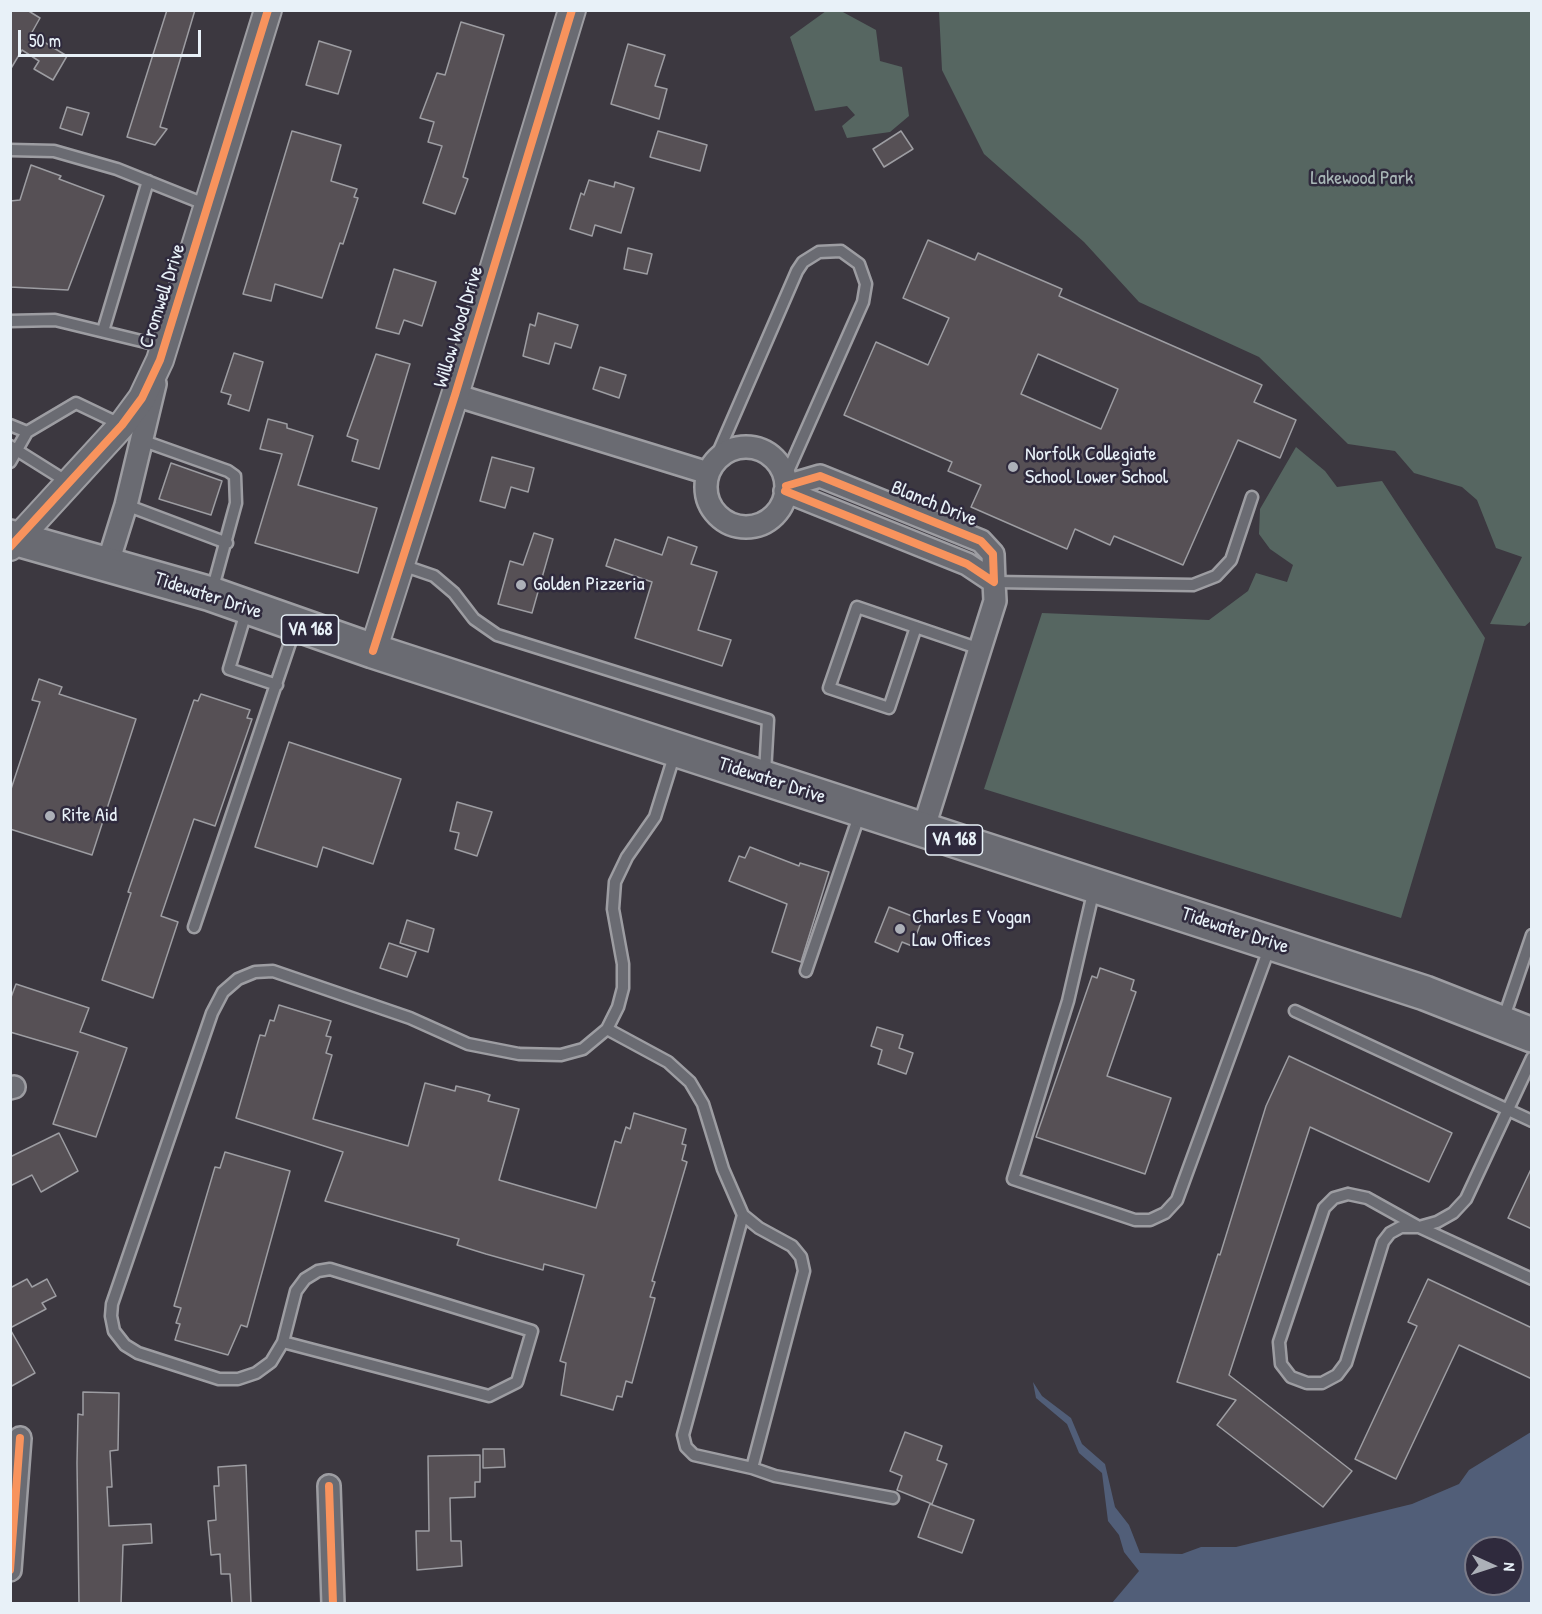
<!DOCTYPE html>
<style>
body{margin:0}
#map{position:relative;width:1542px;height:1614px;overflow:hidden;background:#3c3840;font-family:"Patrick Hand",sans-serif}
canvas{display:block}
.frame{position:absolute;inset:0;border:12px solid #e8f1f8;pointer-events:none}
.north{position:absolute;left:1464px;top:1536px;width:60px;height:60px;box-sizing:border-box;background:#2f2a3d;border:2px solid #797a88;border-radius:50%;rotate:93deg;font-size:16px;font-weight:700;line-height:24px;text-align:center;color:#e8f1f8}
.north::after{content:'';display:block;margin:auto;width:21px;height:27px;background:#acb0b8;clip-path:polygon(50% 0,100% 100%,50% 72%,0 100%)}
.scale{position:absolute;left:18px;top:30px;width:183px;height:27px;box-sizing:border-box;border:3px solid #e8f1f8;border-top:0;padding-left:8px;font-size:18px;line-height:21px;white-space:nowrap;color:#e8f1f8;-webkit-text-stroke:4px #2f2a3d;paint-order:stroke}
</style>
<div id="map">
<canvas width="1542" height="1614"></canvas>
<div class="frame"></div>
<div class="north">N</div>
<div class="scale">50 m</div>
</div>
<script>
const ctx = document.querySelector('canvas').getContext('2d');
ctx.lineJoin = 'round';
function fillPath(path, color) {
  ctx.fillStyle = color;
  ctx.fill(path, 'evenodd');
}
function shape(rows) {
  const path = new Path2D();
  for (const r of rows) {
    if (r.length === 3) {
      path.moveTo(r[0] + r[2], r[1]);
      path.arc(r[0], r[1], r[2], 0, 2 * Math.PI);
      continue;
    }
    path.moveTo(r[0], r[1]);
    for (let i = 2; i < r.length; i += 2) path.lineTo(r[i], r[i + 1]);
  }
  return path;
}
function strokePath(path, color, width, dash) {
  ctx.strokeStyle = color;
  ctx.lineWidth = width;
  ctx.lineCap = dash ? 'butt' : 'round';
  ctx.setLineDash(dash || []);
  ctx.stroke(path);
}
function label(font, color, halo, rows, align = 'center') {
  ctx.font = font + ' "Patrick Hand",sans-serif';
  ctx.lineWidth = 5;
  ctx.setLineDash([]);
  ctx.textBaseline = 'middle';
  ctx.strokeStyle = halo;
  ctx.fillStyle = color;
  for (const [text, x, y, turn = 0] of rows) {
    ctx.save();
    ctx.translate(x, y);
    ctx.rotate((+turn || 0) * Math.PI / 180);
    ctx.textAlign = isNaN(turn) ? turn : align;
    if (halo) ctx.strokeText(text, 0, 0);
    ctx.fillText(text, 0, 0);
    ctx.restore();
  }
}
fillPath(shape([
 [826,11,841,11,876,30,880,61,902,67,909,116,890,132,847,138,842,126,855,115,847,106,815,111,790,37],
 [939,11,1531,11,1531,621,1525,626,1490,624,1522,557,1496,548,1477,500,1462,487,1414,473,1395,451,1348,444,1259,357,1139,302,1084,242,984,154,942,70],
 [1296,447,1325,471,1337,487,1382,481,1485,638,1401,918,984,789,1042,613,1209,620,1248,591,1256,573,1287,582,1293,565,1270,549,1259,534,1260,509]
]), '#566661');
fillPath(shape([
 [1033,1382,1042,1396,1071,1418,1082,1444,1105,1464,1115,1507,1129,1525,1140,1553,1182,1554,1201,1547,1236,1547,1412,1504,1459,1484,1469,1470,1531,1432,1531,1603,1112,1603,1139,1571,1124,1552,1119,1535,1108,1521,1102,1473,1079,1453,1067,1424,1036,1398],
 [1476,1548,1512,1548,1512,1584,1476,1584]
]), '#515e78');
const building = shape([
 [10,10,27,10,40,18,31,34,67,56,53,80,34,69,39,61,22,50,10,70,10,10],
 [167,10,195,10,160,127,167,129,155,145,127,137,167,10],
 [461,22,504,35,463,177,468,179,455,214,423,203,442,146,428,142,434,122,420,118,437,73,445,75,461,22],
 [319,41,351,51,338,94,306,85,319,41],
 [628,44,665,55,655,86,667,89,659,119,611,104,628,44],
 [67,107,89,113,82,135,60,128,67,107],
 [292,131,341,145,331,181,357,189,354,197,358,198,343,244,340,243,322,298,275,284,271,301,243,294,292,131],
 [658,131,707,145,700,171,650,157,658,131],
 [901,131,913,149,884,167,873,149,901,131],
 [31,165,61,176,59,179,104,196,68,290,10,287,10,201,20,200,31,165],
 [589,180,614,187,615,182,634,188,621,233,595,225,592,236,570,229,581,193,584,195,589,180],
 [928,240,975,260,978,253,1062,289,1059,296,1262,385,1254,402,1296,420,1280,458,1238,440,1183,565,1114,536,1110,545,1075,529,1067,549,971,507,981,485,948,471,952,462,844,415,876,342,928,365,949,318,903,298,928,240],
 [1038,354,1118,389,1101,429,1021,394,1038,354],
 [628,248,652,254,647,274,624,269,628,248],
 [394,269,436,282,422,326,404,320,399,334,376,328,394,269],
 [538,313,578,325,571,348,555,343,549,364,523,356,530,324,535,326,538,313],
 [234,353,263,362,249,411,228,404,231,395,221,392,234,353],
 [376,354,410,364,379,469,352,461,358,440,347,436,376,354],
 [600,367,626,375,619,398,593,389,600,367],
 [268,419,287,424,287,428,313,436,298,485,377,508,358,573,255,543,282,454,260,449,268,419],
 [492,457,534,468,528,492,511,487,505,508,480,501,492,457],
 [171,463,222,481,211,515,159,499,171,463],
 [534,533,553,539,532,613,498,604,510,561,523,565,534,533],
 [668,537,697,547,691,564,717,572,698,630,731,640,722,666,635,638,652,582,606,566,615,539,662,555,668,537],
 [39,679,62,687,59,694,136,719,92,855,10,829,10,792,40,702,32,700,39,679],
 [201,694,250,710,247,718,252,719,215,826,194,819,161,916,178,922,153,998,102,980,131,893,128,892,194,700,198,701,201,694],
 [289,742,401,779,373,864,323,847,317,867,255,847,289,742],
 [457,802,492,812,477,856,455,849,459,833,450,831,457,802],
 [750,847,799,866,800,863,829,872,801,962,772,952,787,904,729,881,739,856,745,858,750,847],
 [889,907,922,920,912,946,902,942,898,952,875,942,889,907],
 [407,920,434,929,428,952,400,943,407,920],
 [389,943,416,952,407,977,380,968,389,943],
 [1100,968,1134,980,1131,990,1136,992,1107,1076,1171,1098,1145,1174,1036,1137,1092,976,1097,978,1100,968],
 [16,984,89,1008,80,1032,127,1048,96,1137,53,1124,78,1052,10,1032,10,1000,16,984],
 [279,1005,331,1021,326,1036,331,1037,326,1053,332,1055,313,1119,408,1146,425,1083,455,1091,456,1086,481,1092,490,1095,488,1101,519,1109,499,1180,596,1208,615,1141,621,1143,626,1127,630,1129,634,1113,686,1129,682,1144,686,1145,682,1160,687,1162,652,1281,655,1282,650,1297,655,1298,632,1383,626,1381,622,1397,617,1396,613,1410,561,1395,566,1363,560,1361,584,1275,544,1264,543,1270,486,1254,457,1245,459,1239,325,1201,343,1152,236,1118,260,1035,265,1036,270,1020,274,1021,279,1005],
 [877,1027,903,1035,899,1048,913,1053,906,1074,878,1064,882,1050,871,1046,877,1027],
 [1289,1056,1452,1133,1429,1182,1310,1127,1229,1375,1352,1471,1323,1507,1217,1425,1236,1400,1177,1382,1218,1254,1220,1255,1266,1106,1289,1056],
 [59,1133,78,1171,41,1192,32,1175,10,1186,10,1157,59,1133],
 [225,1152,290,1171,247,1327,241,1325,228,1355,175,1340,180,1324,176,1323,181,1308,174,1306,215,1167,220,1168,225,1152],
 [1532,1167,1532,1229,1508,1218,1532,1167],
 [27,1279,32,1287,47,1279,56,1296,42,1303,46,1309,10,1328,10,1288,27,1279],
 [1428,1279,1532,1328,1532,1379,1459,1345,1396,1479,1355,1459,1417,1326,1408,1322,1428,1279],
 [10,1329,35,1373,10,1387,10,1329],
 [83,1392,119,1393,118,1450,110,1451,112,1487,107,1487,109,1526,151,1524,152,1543,123,1545,121,1604,79,1604,77,1463,78,1414,83,1415,83,1392],
 [905,1432,942,1446,937,1460,947,1464,932,1504,897,1490,902,1476,890,1471,905,1432],
 [483,1449,504,1449,505,1467,483,1468,483,1449],
 [480,1455,480,1482,475,1482,475,1497,450,1498,451,1541,461,1541,462,1566,417,1570,416,1531,429,1531,428,1456,480,1455],
 [246,1465,251,1604,232,1604,230,1574,221,1574,220,1554,211,1555,208,1521,216,1520,214,1486,219,1486,218,1467,246,1465],
 [930,1504,974,1520,962,1553,918,1537,930,1504]
]);
fillPath(building, '#565055');
strokePath(building, '#9d9da2', 1.5);
const service = shape([
 [10,150,54,151,117,169,207,205],
 [10,321,55,320,166,347],
 [103,331,148,181],
 [10,425,27,432,76,403,122,425],
 [141,440,228,471,235,476,236,503,212,591],
 [10,446,69,483],
 [10,462,27,432],
 [714,462,797,271,803,262,819,252,841,251,859,264,866,284,863,302,785,478],
 [126,505,227,543],
 [402,565,434,576,454,593,474,619,497,635,768,720,765,773],
 [994,582,1193,585,1216,576,1231,560,1252,497],
 [247,609,229,669,277,685],
 [916,627,889,708,829,688,857,607,980,649],
 [1094,889,1068,1001,1013,1179,1135,1220,1150,1220,1165,1213,1177,1200,1270,946],
 [194,927,295,628],
 [806,971,860,813],
 [1295,1011,1532,1121],
 [1503,1020,1532,935],
 [607,1029,668,1062,690,1082,703,1104,723,1169,743,1215,683,1435,686,1447,694,1455,752,1468,775,1476,893,1498],
 [1348,1194,1367,1198,1419,1227,1401,1227,1390,1233,1383,1242,1346,1363,1337,1375,1322,1383,1307,1383,1291,1377,1281,1364,1279,1342,1324,1208,1334,1198,1348,1194],
 [743,1215,759,1228,792,1246,801,1257,804,1271,752,1468],
 [1419,1227,1437,1222,1453,1213,1466,1199,1532,1058],
 [1419,1227,1532,1279],
 [283,1342,489,1396,517,1382,532,1331,330,1269,318,1271,305,1279,296,1291,283,1342,271,1362,256,1373,238,1379,219,1379,138,1353,125,1345,114,1331,111,1316,112,1304,212,1013,223,992,238,979,255,972,273,971,410,1018,468,1044,519,1054,561,1055,583,1049,607,1029,618,1007,623,988,623,964,613,909,615,882,627,857,655,817,675,753]
]);
const minor = shape([
 [455,395,708,473],
 [746,487,40],
 [785,491,967,564,994,582,993,554,981,541,820,476,786,486],
 [107,566,126,505,155,384],
 [923,830,995,601,994,582],
 [10,1088,14,1087],
 [329,1486,333,1604],
 [10,1570,20,1438]
]);
const tertiary = shape([
 [10,547,122,425,142,398,160,360,268,10],
 [373,651,455,395,572,10]
]);
const trunk = shape([
 [10,537,211,594,373,651,1425,993,1532,1035]
]);
strokePath(service, '#9d9da2', 15);
strokePath(minor, '#9d9da2', 26);
strokePath(tertiary, '#9d9da2', 30);
strokePath(trunk, '#9d9da2', 38);
strokePath(service, '#6a6b72', 10);
strokePath(minor, '#6a6b72', 21);
strokePath(tertiary, '#6a6b72', 26);
strokePath(trunk, '#6a6b72', 33);
strokePath(shape([
 [785,491,967,564,994,582,993,554,981,541,820,476,786,486],
 [10,547,122,425,142,398,160,360,268,10],
 [373,651,455,395,572,10],
 [329,1486,333,1604],
 [10,1570,20,1438]
]), '#f8935d', 8);
for (const [x, y, r, color] of [
 [1013,467,6,"#acb0b8"],
 [521,585,6,"#acb0b8"],
 [50,816,6,"#acb0b8"],
 [900,929,6,"#acb0b8"]
]) {
  const dot = new Path2D();
  dot.arc(x, y, r, 0, 2 * Math.PI);
  ctx.fillStyle = color;
  ctx.fill(dot);
  strokePath(dot, '#2f2a3d', 2);
}
for (const [x, y, w] of [
 [310,630,57],
 [954,840,57]
]) {
  const box = new Path2D();
  box.roundRect(x - w / 2, y - 15, w, 30, 4.5);
  ctx.fillStyle = '#2f2a3d';
  ctx.fill(box);
  strokePath(box, '#e8f1f8', 1.5);
}
label('bold 18px', '#e8f1f8', null, [
 ["VA 168",310,630],
 ["VA 168",954,840]
]);
label('20px', '#a8b6b6', '#2f2a3d', [
 ["Lakewood Park",1362,179]
]);
label('20px', '#e8f1f8', '#2f2a3d', [
 ["Cromwell Drive",163,296,-72],
 ["Willow Wood Drive",459,327,-73],
 ["Blanch Drive",934,504,22],
 ["Tidewater Drive",208,596,18],
 ["Tidewater Drive",772,781,18],
 ["Tidewater Drive",1235,931,18]
]);
label('20px', '#e8f1f8', '#2f2a3d', [
 ["Norfolk Collegiate",1025,455],
 ["School Lower School",1025,478],
 ["Golden Pizzeria",533,585],
 ["Rite Aid",62,816],
 ["Charles E Vogan",912,918],
 ["Law Offices",912,941]
], 'left');
</script>
